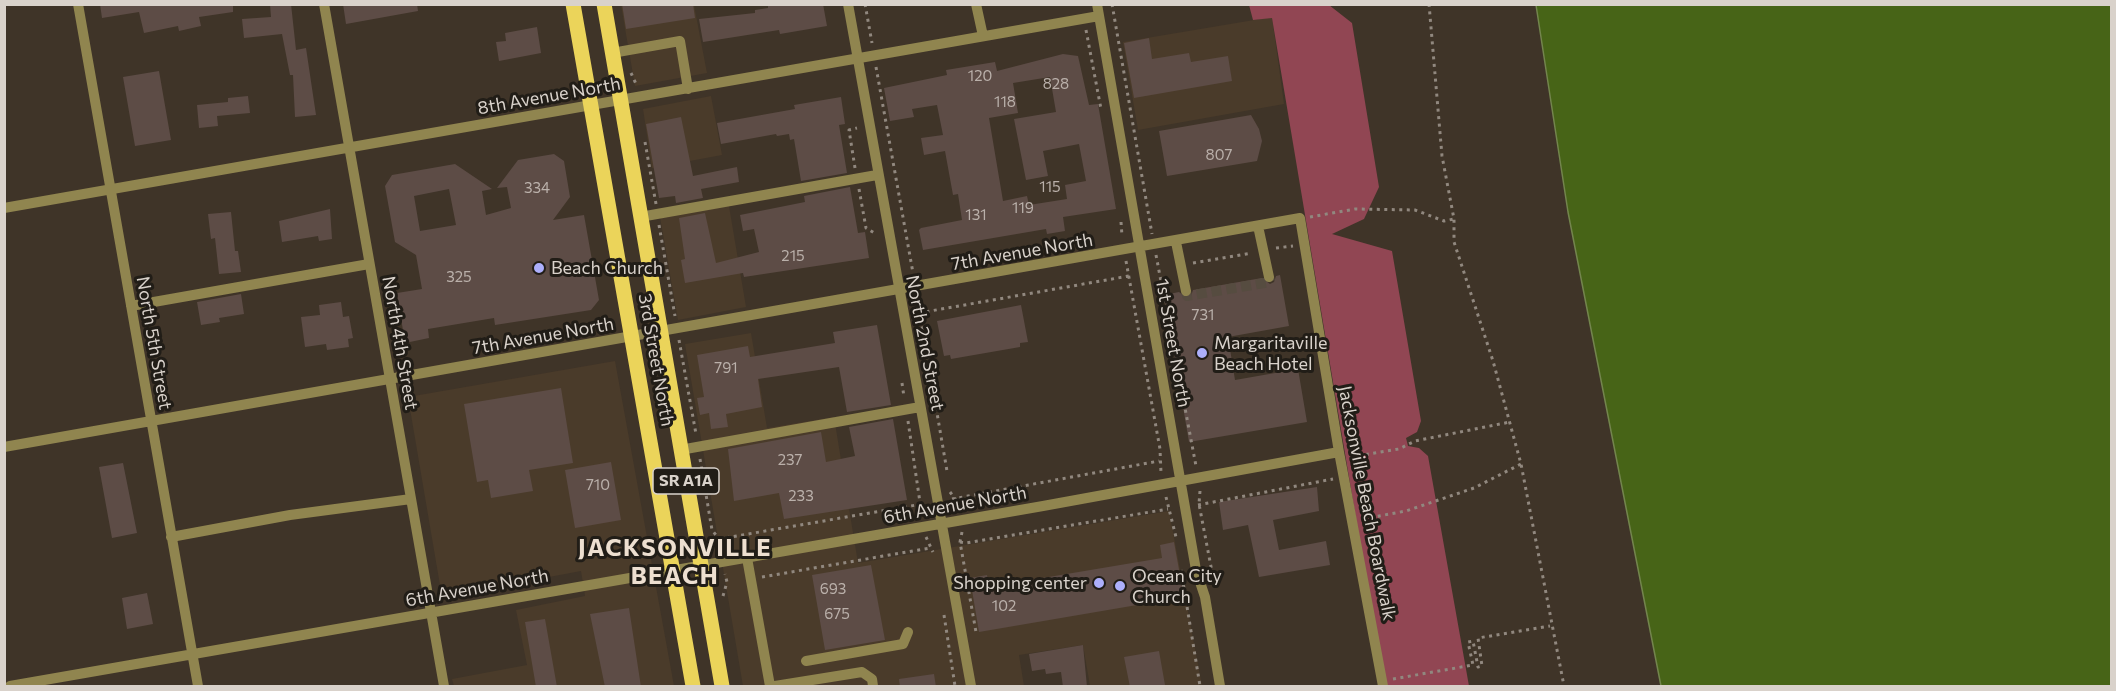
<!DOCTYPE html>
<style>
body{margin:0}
#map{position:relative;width:2116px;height:691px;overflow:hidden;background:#3f3428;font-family:Commissioner,sans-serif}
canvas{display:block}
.frame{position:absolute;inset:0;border:6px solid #d9d2cb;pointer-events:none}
</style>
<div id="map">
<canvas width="2116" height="691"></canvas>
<div class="frame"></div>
</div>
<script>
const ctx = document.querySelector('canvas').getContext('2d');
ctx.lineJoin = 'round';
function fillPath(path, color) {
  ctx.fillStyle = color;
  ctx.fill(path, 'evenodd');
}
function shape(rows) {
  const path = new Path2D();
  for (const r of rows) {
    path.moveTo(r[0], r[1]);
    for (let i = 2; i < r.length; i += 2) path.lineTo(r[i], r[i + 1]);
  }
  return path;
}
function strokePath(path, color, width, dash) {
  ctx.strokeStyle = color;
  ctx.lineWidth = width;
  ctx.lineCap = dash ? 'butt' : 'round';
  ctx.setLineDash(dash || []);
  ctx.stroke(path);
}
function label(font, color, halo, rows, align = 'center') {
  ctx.font = font + ' Commissioner,sans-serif';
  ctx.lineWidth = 6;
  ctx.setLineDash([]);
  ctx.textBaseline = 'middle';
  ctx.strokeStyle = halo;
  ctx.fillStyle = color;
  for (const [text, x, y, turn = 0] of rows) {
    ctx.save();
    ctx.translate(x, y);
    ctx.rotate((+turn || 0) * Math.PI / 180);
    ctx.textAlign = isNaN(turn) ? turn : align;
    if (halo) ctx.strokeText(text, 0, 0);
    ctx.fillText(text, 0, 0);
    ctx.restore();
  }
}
fillPath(shape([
 [621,5,694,5,707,73,635,86],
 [1272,17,1284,104,1138,130,1123,42],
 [711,96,722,155,652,168,643,109],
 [729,206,746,307,678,320,660,217],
 [751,333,767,428,834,417,858,563,1169,511,1202,686,1090,686,1083,645,1019,655,1024,686,743,686,685,344],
 [615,361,674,686,454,686,452,679,527,665,516,610,585,596,581,571,442,597,408,397]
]), '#4a3b2a');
fillPath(shape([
 [1249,5,1329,5,1352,23,1379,187,1364,219,1332,234,1392,251,1421,421,1417,432,1406,438,1408,446,1419,448,1428,456,1469,686,1384,686,1272,18,1253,20]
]), '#914653');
const water = shape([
 [1536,5,2111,5,2111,686,1661,686,1568,212,1536,5]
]);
fillPath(water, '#476417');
strokePath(water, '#73854d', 1.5);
fillPath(shape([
 [100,4,233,4,233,12,199,17,201,26,179,31,178,26,144,33,139,12,102,18],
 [270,4,291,4,296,50,306,48,316,115,295,117,293,75,290,75,282,34,244,38,242,19,271,17],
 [343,4,417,4,418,11,346,24],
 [622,4,693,4,695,18,626,29],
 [768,4,823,4,827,26,780,34,779,30,703,42,699,19,755,13,755,10,768,8],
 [537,27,541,53,499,61,496,42,506,41,505,33],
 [1149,38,1152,59,1189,53,1191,62,1228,56,1232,81,1134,98,1124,43],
 [1063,54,1078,56,1089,105,1098,104,1116,209,1063,217,1065,231,1047,234,1046,229,923,250,919,230,921,228,962,220,958,194,953,195,945,151,924,155,921,138,943,135,937,105,912,109,914,117,890,121,884,88,947,75,946,70,995,62,997,71],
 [1050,77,1056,112,1014,119,1026,180,1048,176,1043,151,1079,144,1086,181,1065,185,1067,199,1029,205,1027,196,1003,201,989,118,1018,113,1013,83],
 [159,71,171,140,135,146,123,77],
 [248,96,250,113,217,116,218,126,199,128,197,105,228,102,228,98],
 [841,97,845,124,839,125,847,173,801,181,794,139,790,140,789,134,777,136,776,134,721,144,717,123,795,109,794,105],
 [1251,115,1259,129,1262,141,1257,161,1167,176,1159,131],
 [681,117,693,176,737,167,739,182,701,189,703,198,676,203,675,196,659,198,646,124],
 [554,154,564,161,570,197,553,220,584,215,599,300,591,310,495,325,494,318,428,329,429,338,405,343,397,293,422,289,416,255,395,242,385,186,392,175,455,164,492,189,482,191,486,215,511,208,507,187,497,188,518,160],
 [449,189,456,225,420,231,414,196],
 [850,187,858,233,865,232,869,258,744,277,743,273,685,283,681,260,685,259,679,218,705,213,716,263,759,252,754,229,743,231,740,215,805,202,804,196],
 [330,209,332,239,319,241,318,236,282,242,279,221],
 [231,212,235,251,238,251,241,272,219,274,215,238,211,239,208,214],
 [1280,275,1289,326,1228,337,1235,380,1298,369,1307,422,1189,442,1164,295,1179,292,1187,298,1191,296,1193,290,1262,278,1270,284,1274,282,1276,276],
 [241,294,244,314,219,318,220,322,201,325,197,302],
 [341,302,343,317,349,316,353,338,348,339,349,347,327,350,326,344,305,347,301,317,320,315,319,305],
 [1021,305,1028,342,1020,343,1020,347,951,359,950,355,944,356,937,321],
 [877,325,891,405,847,412,839,367,758,379,762,407,726,414,728,427,711,429,709,413,700,415,697,398,704,397,697,355,748,346,750,357,835,343,833,332],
 [561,388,573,463,529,470,533,491,491,498,488,480,477,482,464,404],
 [893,419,907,500,784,519,779,493,734,501,728,449,821,432,826,462,855,456,849,427],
 [611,462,621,520,575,528,565,470],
 [123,463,137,533,112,538,99,467],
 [1317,487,1319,511,1273,520,1279,550,1326,541,1330,565,1259,577,1248,525,1223,530,1219,502],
 [1174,542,1184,597,979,632,970,578,987,575,989,587,1162,558,1160,545],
 [871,565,885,640,825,650,812,575],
 [147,593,153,624,127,629,122,598],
 [629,608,641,687,605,687,590,614],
 [545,619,557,687,536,687,525,622],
 [1083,645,1087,687,1063,687,1061,672,1046,674,1045,669,1032,671,1029,654],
 [1159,651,1165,685,1130,687,1124,657],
 [934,674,936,687,900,687,899,679]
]), '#5d4c46');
strokePath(shape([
 [1186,291,1187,296,1270,282,1269,277]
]), '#564c40', 10, [10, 5]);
strokePath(shape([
 [865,4,872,43],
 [1112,4,1152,234],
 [1429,4,1442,156,1454,219,1454,242,1493,361,1521,464,1564,686],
 [1086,30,1101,109],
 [876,67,913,273],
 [631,73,637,86],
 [645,142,656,204],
 [855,168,849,130,857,128],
 [859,189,866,228,876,234],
 [1310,217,1355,209,1415,210,1444,221,1454,219],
 [1121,222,1122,236],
 [659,225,675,316],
 [1276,248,1293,246],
 [1156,255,1196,466],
 [1126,261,1160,449,1161,473],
 [1193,263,1252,253],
 [917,297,947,471],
 [919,313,1129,276],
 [679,340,696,434],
 [902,383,904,397],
 [908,421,922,516],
 [1351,457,1399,449,1415,441,1510,422],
 [700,459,712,530,719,539,721,550],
 [1200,491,1199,504,1212,572],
 [950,492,956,500,958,510],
 [1166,497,1176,537],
 [952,499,1159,461],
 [1198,505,1333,479],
 [1363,519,1406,511,1474,488,1521,464],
 [962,532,960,542,976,632],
 [926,537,933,552],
 [719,539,922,504],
 [960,542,966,543,1168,509],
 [1181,570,1200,686],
 [762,577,930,548],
 [723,596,727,582,725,574],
 [944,615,955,686],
 [1393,679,1473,665,1468,642,1473,641,1478,667,1482,666,1478,638,1550,626]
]), '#91887f', 3, [3, 4.5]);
strokePath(shape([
 [78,4,198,686],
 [324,4,444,686],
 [848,4,971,686],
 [976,4,983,36],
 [1097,4,1196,570,1205,597,1220,686],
 [612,53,680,41,688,89],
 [4,208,1099,16],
 [640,217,877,175],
 [1258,226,1269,277],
 [1176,242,1186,291],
 [131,306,369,264],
 [4,447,1300,218,1339,452,1383,686],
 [680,450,920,407],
 [171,537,290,515,411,499],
 [747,558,770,686],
 [806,661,903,644,908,632],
 [10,686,1043,506,1339,452],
 [775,686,862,672,872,679,873,686]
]), '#90854f', 10);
strokePath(shape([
 [573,4,693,686],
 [604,4,722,686]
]), '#ebd45a', 15);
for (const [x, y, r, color] of [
 [539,268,6,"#adaffb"],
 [1202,353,6,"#adaffb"],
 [1099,583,6,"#adaffb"],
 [1120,586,6,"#adaffb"]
]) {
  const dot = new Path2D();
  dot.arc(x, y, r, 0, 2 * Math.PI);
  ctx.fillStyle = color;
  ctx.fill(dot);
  strokePath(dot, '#211d17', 2);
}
label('15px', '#bab0aa', null, [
 ["120",980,76],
 ["828",1056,84],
 ["118",1005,102],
 ["807",1219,155],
 ["115",1050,187],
 ["334",537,188],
 ["119",1023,208],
 ["131",976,215],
 ["215",793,256],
 ["325",459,277],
 ["731",1203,315],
 ["791",726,368],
 ["237",790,460],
 ["710",598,485],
 ["233",801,496],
 ["693",833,589],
 ["102",1004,606],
 ["675",837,614]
]);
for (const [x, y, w] of [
 [686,481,66]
]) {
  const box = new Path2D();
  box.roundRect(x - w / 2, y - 13, w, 26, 4.5);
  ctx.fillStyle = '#211d17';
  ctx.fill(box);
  strokePath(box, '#d9d2cb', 1.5);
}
label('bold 16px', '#d9d2cb', null, [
 ["SR A1A",686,481]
]);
label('18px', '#d9d2cb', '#211d17', [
 ["8th Avenue North",549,96,-10],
 ["7th Avenue North",1022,252,-10],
 ["7th Avenue North",543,336,-10],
 ["North 5th Street",154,343,80],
 ["North 4th Street",400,343,80],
 ["North 2nd Street",925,343,79],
 ["1st Street North",1173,343,80],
 ["3rd Street North",656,360,80],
 ["Jacksonville Beach Boardwalk",1367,503,79],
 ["6th Avenue North",955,505,-10],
 ["6th Avenue North",477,588,-10]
]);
label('18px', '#d9d2cb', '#211d17', [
 ["Beach Church",551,268],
 ["Margaritaville",1214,343],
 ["Beach Hotel",1214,364],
 ["Ocean City",1132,576],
 ["Church",1132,597],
 ["Shopping center",1087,583,"right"]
], 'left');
ctx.letterSpacing = '1.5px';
label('bold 24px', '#eddfd0', '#211d17', [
 ["JACKSONVILLE",675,548],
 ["BEACH",675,576]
]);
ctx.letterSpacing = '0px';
</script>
